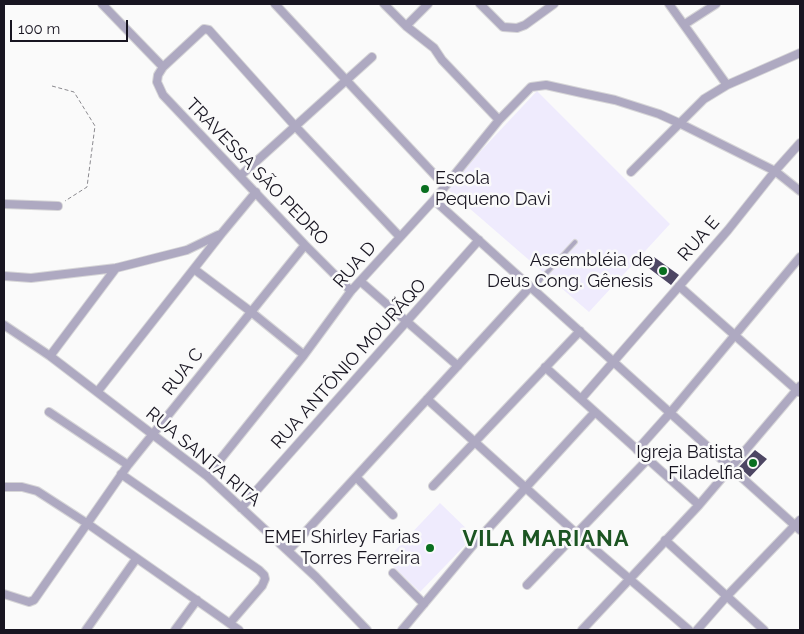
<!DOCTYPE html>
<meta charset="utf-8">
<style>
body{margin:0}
#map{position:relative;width:804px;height:634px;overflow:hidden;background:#fafafa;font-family:Raleway,sans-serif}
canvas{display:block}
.frame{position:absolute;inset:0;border:5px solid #181521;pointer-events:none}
.scale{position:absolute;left:10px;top:20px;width:118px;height:22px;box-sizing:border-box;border:2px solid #181521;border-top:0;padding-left:6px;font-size:15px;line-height:18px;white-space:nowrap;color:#181521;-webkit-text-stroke:4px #fafafa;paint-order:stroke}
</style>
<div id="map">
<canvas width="804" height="634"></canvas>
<div class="frame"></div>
<div class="scale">100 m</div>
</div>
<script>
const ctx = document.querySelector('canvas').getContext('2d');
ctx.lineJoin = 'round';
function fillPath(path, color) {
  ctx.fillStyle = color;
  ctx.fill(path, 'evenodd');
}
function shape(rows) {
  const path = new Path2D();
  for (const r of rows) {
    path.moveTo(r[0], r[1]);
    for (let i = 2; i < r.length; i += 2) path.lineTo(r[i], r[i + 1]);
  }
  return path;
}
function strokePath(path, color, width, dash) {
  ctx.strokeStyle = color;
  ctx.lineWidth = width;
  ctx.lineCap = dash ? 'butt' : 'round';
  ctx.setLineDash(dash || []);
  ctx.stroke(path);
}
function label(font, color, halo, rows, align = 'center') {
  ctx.font = font + ' Raleway,sans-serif';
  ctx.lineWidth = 5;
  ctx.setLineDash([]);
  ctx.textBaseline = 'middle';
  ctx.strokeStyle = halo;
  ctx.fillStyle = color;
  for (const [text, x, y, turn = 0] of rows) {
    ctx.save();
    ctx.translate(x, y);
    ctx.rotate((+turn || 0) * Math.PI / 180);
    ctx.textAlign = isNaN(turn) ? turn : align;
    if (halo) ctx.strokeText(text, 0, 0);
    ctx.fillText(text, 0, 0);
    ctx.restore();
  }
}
fillPath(shape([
 [537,91,670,224,589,312,446,188],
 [440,503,474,536,420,592,386,560]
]), '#efebfd');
fillPath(shape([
 [654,257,679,275,671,285,646,266],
 [755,450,767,459,750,477,739,467]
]), '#4d4663');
const lane = shape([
 [534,290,541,279,575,242]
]);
const street = shape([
 [102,4,163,67],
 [275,4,445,186],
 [384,4,406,26,434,48,442,60,499,120],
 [480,4,503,27,517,28,525,25,554,4],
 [669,4,727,85],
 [685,24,716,4],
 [406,26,428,4],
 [631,172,704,99,727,85,800,53],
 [240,176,372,57],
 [434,200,800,530],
 [4,204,58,206],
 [194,269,250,311,304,355],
 [4,276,31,278,116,268,187,250,218,235],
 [360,281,458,366],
 [679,286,799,392],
 [351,291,305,245,163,95,157,82,158,75,163,67,204,29,209,30,295,126,400,237],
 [4,325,50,356,207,476,316,577,367,630],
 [50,356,116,268],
 [545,367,699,505],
 [98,391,222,233,256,192],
 [427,399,577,534,689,630],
 [581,399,728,230,775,171,800,143],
 [49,412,128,465],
 [637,450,670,413,800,257],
 [121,474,259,570,264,575,265,579,262,586,230,623],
 [207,476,304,355,351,291,434,200,499,120,531,87,546,85,582,93,615,100,659,114,679,123,775,171,800,191],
 [356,477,393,515],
 [433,486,580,331],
 [4,487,22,487,37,491,88,524,239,630],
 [241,508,479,240],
 [665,540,764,630],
 [288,551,530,287],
 [393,573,424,604],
 [527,585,648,459],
 [4,594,29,602,34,600,128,465,305,245],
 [86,630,136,559],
 [175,630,197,600],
 [402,630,474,544,595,412],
 [582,630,699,505,800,386],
 [697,630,726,597,800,520]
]);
strokePath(lane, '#d6d5d7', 6);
strokePath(street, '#d6d5d7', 10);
strokePath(shape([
 [52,86,74,92,95,126,87,187,65,201]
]), '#8a898e', 1, [4, 2.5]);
strokePath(lane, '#aea9c1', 4);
strokePath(street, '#aea9c1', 8);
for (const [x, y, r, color] of [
 [425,189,5,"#096f1f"],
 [663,271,5,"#096f1f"],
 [753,463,5,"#096f1f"],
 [430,548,5,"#096f1f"]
]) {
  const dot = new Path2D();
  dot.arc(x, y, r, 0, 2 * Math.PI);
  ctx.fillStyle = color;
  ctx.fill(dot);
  strokePath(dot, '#fafafa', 2);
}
label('18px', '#181521', '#fafafa', [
 ["TRAVESSA SÃO PEDRO",257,172,46],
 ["RUA E",699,239,-49],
 ["RUA D",355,265,-49],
 ["RUA ANTÔNIO MOURÃQO",349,364,-48],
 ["RUA C",183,372,-52],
 ["RUA SANTA RITA",203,457,40]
]);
label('18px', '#181521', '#fafafa', [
 ["Escola",435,179,"left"],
 ["Pequeno Davi",435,200,"left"],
 ["Assembléia de",653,261],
 ["Deus Cong. Gênesis",653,282],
 ["Igreja Batista",743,453],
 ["Filadelfia",743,474],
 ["EMEI Shirley Farias",420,538],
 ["Torres Ferreira",420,559]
], 'right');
ctx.letterSpacing = '1px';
label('bold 22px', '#1c5522', '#fafafa', [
 ["VILA MARIANA",546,539]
]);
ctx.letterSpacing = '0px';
</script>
